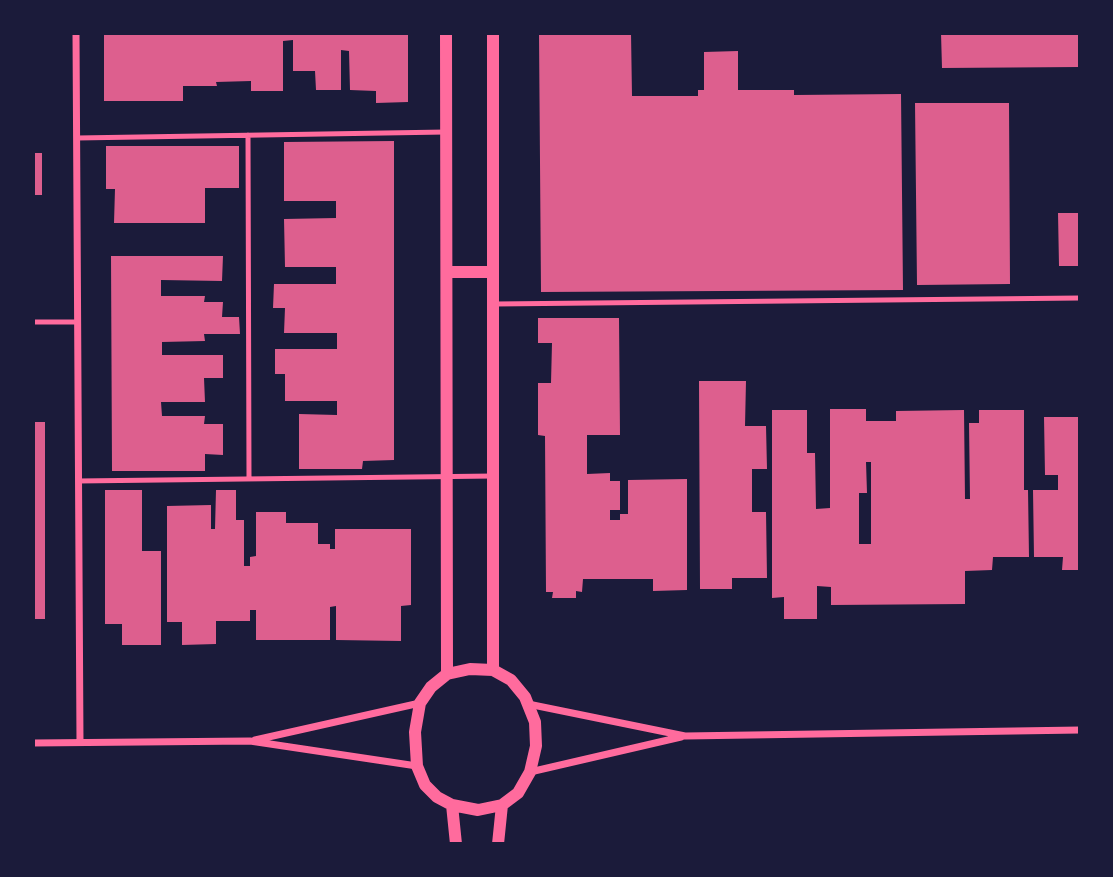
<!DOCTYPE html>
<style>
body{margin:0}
#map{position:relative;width:1113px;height:877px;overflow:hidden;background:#1b1b3a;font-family:"DejaVu Sans",sans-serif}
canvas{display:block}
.frame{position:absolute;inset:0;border:35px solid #1b1b3a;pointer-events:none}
</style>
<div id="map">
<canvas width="1113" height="877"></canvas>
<div class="frame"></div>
</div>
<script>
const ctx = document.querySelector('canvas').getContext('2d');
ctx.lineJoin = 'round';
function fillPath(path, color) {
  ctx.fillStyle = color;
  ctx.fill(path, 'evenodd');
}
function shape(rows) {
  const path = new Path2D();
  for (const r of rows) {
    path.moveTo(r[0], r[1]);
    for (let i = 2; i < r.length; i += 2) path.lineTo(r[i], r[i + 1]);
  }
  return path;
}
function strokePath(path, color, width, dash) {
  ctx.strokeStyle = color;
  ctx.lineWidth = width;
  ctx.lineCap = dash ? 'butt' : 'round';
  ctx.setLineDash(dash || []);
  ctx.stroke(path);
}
fillPath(shape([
 [104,33,408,33,408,102,376,103,376,91,350,90,349,51,341,50,341,90,316,90,315,71,293,71,293,40,283,41,283,91,251,91,251,81,216,82,217,86,183,86,183,101,104,101],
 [539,33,631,33,632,96,698,96,698,90,704,90,704,52,738,51,738,90,794,90,794,95,901,94,903,290,541,292],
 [941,33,1080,33,1080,67,942,68],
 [915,103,1009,103,1010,284,917,285],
 [394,141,394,460,363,461,362,469,299,469,299,414,337,415,337,401,285,401,285,374,275,374,275,349,337,349,337,333,284,333,285,308,273,308,274,284,336,284,336,267,285,267,284,219,336,218,336,201,284,201,284,142],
 [106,146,239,146,239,188,205,188,205,223,114,223,115,189,106,189],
 [33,153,42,153,42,195,33,195],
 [1058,213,1080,213,1080,266,1059,266],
 [111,256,223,256,222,281,161,280,161,296,205,296,204,302,223,302,222,317,239,317,240,334,204,334,205,341,162,342,162,355,223,355,223,378,204,378,205,402,161,402,162,416,205,416,204,424,223,424,223,455,205,454,205,471,112,471],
 [538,318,619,318,620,435,587,435,587,474,610,473,610,481,620,481,620,510,610,510,610,520,620,520,620,514,628,514,628,480,687,479,687,590,653,591,653,579,583,579,582,592,576,591,576,598,552,598,553,592,546,592,545,436,538,435,538,383,551,383,552,343,538,343],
 [699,381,746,381,745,426,766,426,767,469,752,469,752,512,766,512,767,578,732,578,732,589,700,589],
 [830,409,866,409,866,421,896,421,896,411,964,410,965,499,970,499,969,423,979,423,979,410,1024,410,1024,490,1028,490,1029,557,993,557,992,570,965,571,965,604,831,605,831,587,817,586,817,619,784,619,784,597,772,598,772,410,807,410,807,453,815,453,816,509,830,508],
 [866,462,871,462,871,544,859,544,859,493,867,493],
 [1044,417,1080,417,1080,570,1062,570,1063,557,1034,557,1033,490,1058,490,1058,475,1045,475],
 [33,422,45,422,45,619,33,619],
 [105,490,142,490,142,551,161,551,161,645,122,645,122,624,105,624],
 [216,490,236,490,236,520,244,520,244,566,250,566,250,557,256,556,256,512,286,512,286,523,318,523,318,544,330,544,330,549,335,549,335,529,411,529,411,605,401,606,401,641,336,640,336,606,330,607,330,640,256,640,256,610,250,610,250,621,216,621,216,644,182,645,182,622,167,622,167,506,211,505,211,529,215,529]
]), '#dd5f8e');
strokePath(shape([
 [248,135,249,478],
 [77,138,446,132],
 [495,304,1080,298],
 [33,322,77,322],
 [78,481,494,476]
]), '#ff6b9d', 5);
strokePath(shape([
 [76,33,80,742],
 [528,704,685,736,1080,730],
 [255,740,420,703],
 [33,743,250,741,417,766],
 [530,772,681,737]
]), '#ff6b9d', 7);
strokePath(shape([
 [446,33,447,674],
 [493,33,493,670],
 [447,272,492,272],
 [470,669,493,670,511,680,525,697,535,722,536,746,530,772,518,793,502,805,478,810,452,805,437,797,425,785,417,766,415,732,420,703,431,687,447,674,470,669],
 [452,805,456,844],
 [498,844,502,805]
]), '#ff6b9d', 12);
</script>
